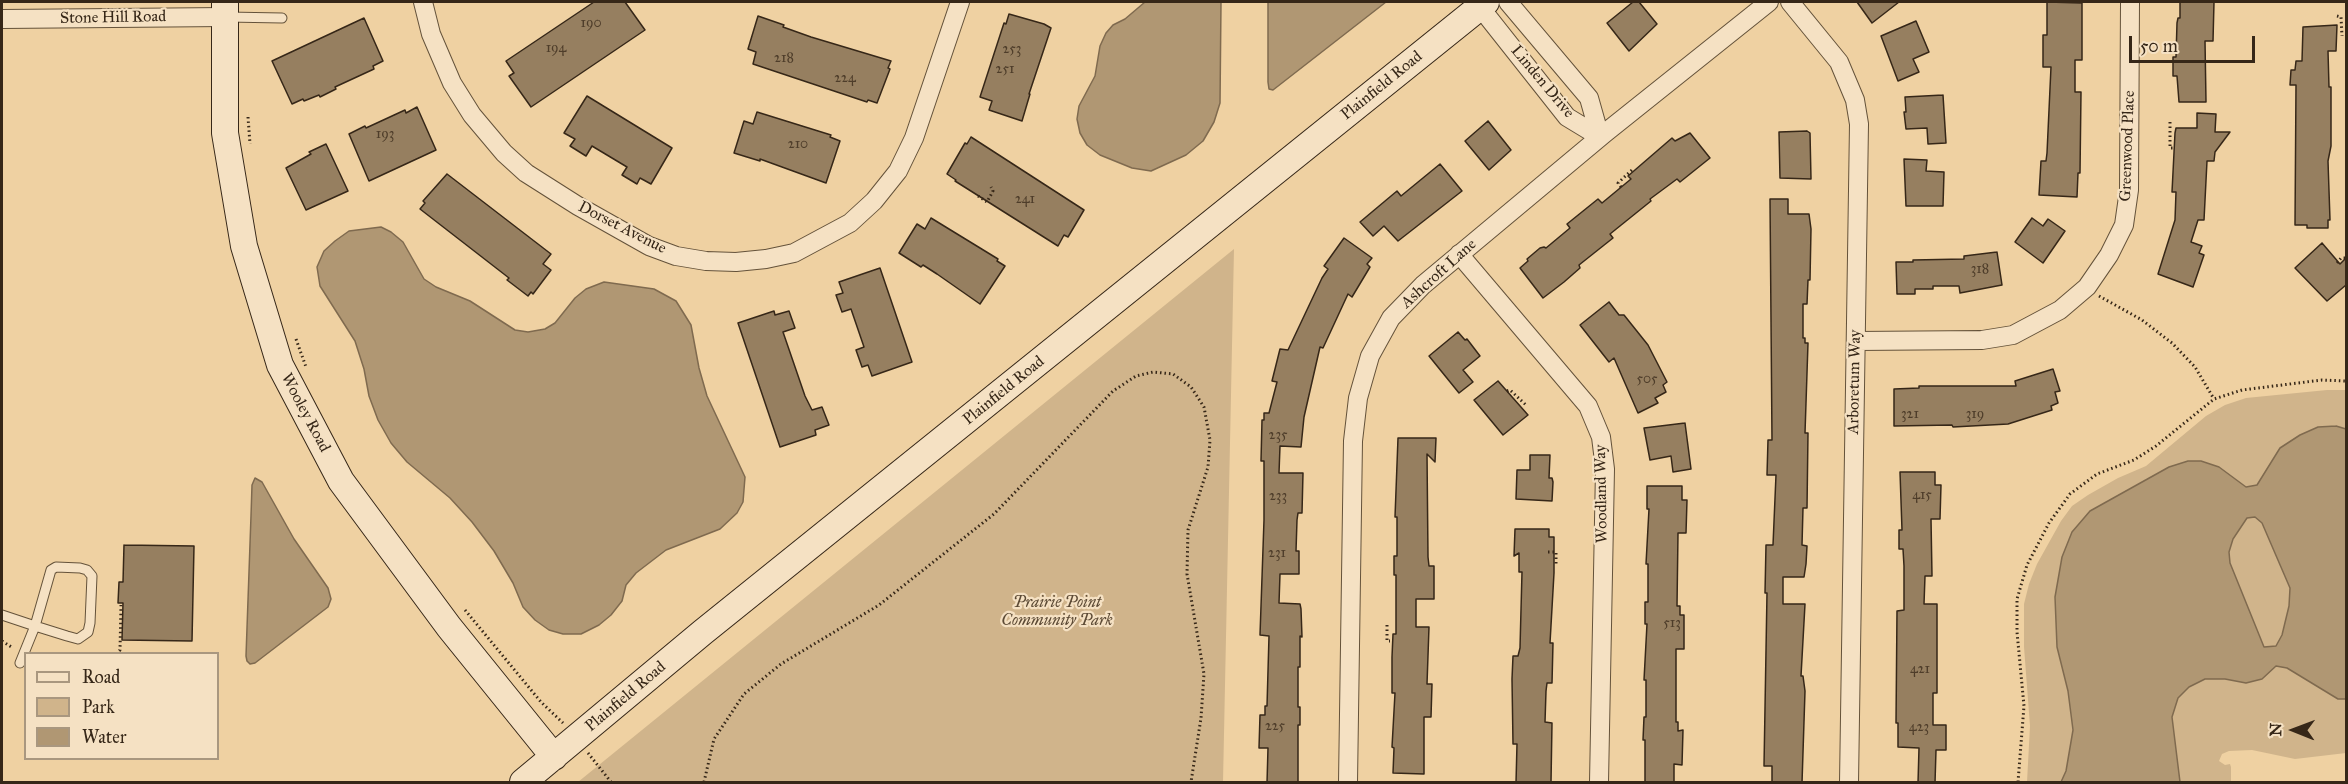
<!DOCTYPE html>
<style>
body{margin:0}
#map{position:relative;width:2348px;height:784px;overflow:hidden;background:#efd1a2;font-family:"IM FELL Great Primer",serif}
canvas{display:block}
.frame{position:absolute;inset:0;border:3px solid #362718;pointer-events:none}
.legend{position:absolute;left:24px;top:652px;width:195px;height:108px;box-sizing:border-box;background:#f5e1c3;border:2px solid #a9977f;margin:0;padding:8px 10px;list-style:none;font-size:18px;color:#362718}
.legend li{display:flex;align-items:center;gap:12px;height:30px}
.legend b{width:30px;border:2px solid #a9977f}
.north{position:absolute;left:2264px;top:700px;width:60px;height:60px;-webkit-text-stroke:4px #f5e1c3;paint-order:stroke;rotate:271deg;font-size:16px;font-weight:700;line-height:24px;text-align:center;color:#362718}
.north::after{content:'';display:block;margin:auto;width:21px;height:27px;background:#362718;clip-path:polygon(50% 0,100% 100%,50% 72%,0 100%)}
.scale{position:absolute;left:2129px;top:36px;width:126px;height:27px;box-sizing:border-box;border:3px solid #362718;border-top:0;padding-left:8px;font-size:18px;line-height:21px;white-space:nowrap;color:#362718;-webkit-text-stroke:4px #f5e1c3;paint-order:stroke}
</style>
<div id="map">
<canvas width="2348" height="784"></canvas>
<div class="frame"></div>
<ul class="legend">
<li><b style="height:8px;background:#f5e1c3"></b>Road</li>
<li><b style="height:16px;background:#d0b48b"></b>Park</li>
<li><b style="height:16px;background:#b09773"></b>Water</li>
</ul>
<div class="north">N</div>
<div class="scale">50 m</div>
</div>
<script>
const ctx = document.querySelector('canvas').getContext('2d');
ctx.lineJoin = 'round';
function fillPath(path, color) {
  ctx.fillStyle = color;
  ctx.fill(path, 'evenodd');
}
function shape(rows) {
  const path = new Path2D();
  for (const r of rows) {
    path.moveTo(r[0], r[1]);
    for (let i = 2; i < r.length; i += 2) path.lineTo(r[i], r[i + 1]);
  }
  return path;
}
function strokePath(path, color, width, dash) {
  ctx.strokeStyle = color;
  ctx.lineWidth = width;
  ctx.lineCap = dash ? 'butt' : 'round';
  ctx.setLineDash(dash || []);
  ctx.stroke(path);
}
function label(font, color, halo, rows, align = 'center') {
  ctx.font = font + ' "IM FELL Great Primer",serif';
  ctx.lineWidth = 4.5;
  ctx.setLineDash([]);
  ctx.textBaseline = 'middle';
  ctx.strokeStyle = halo;
  ctx.fillStyle = color;
  for (const [text, x, y, turn = 0] of rows) {
    ctx.save();
    ctx.translate(x, y);
    ctx.rotate((+turn || 0) * Math.PI / 180);
    ctx.textAlign = isNaN(turn) ? turn : align;
    if (halo) ctx.strokeText(text, 0, 0);
    ctx.fillText(text, 0, 0);
    ctx.restore();
  }
}
fillPath(shape([
 [1234,249,1223,782,578,782],
 [2327,390,2346,390,2346,753,2295,759,2252,750,2229,751,2222,754,2219,761,2225,765,2230,764,2231,767,2231,782,2027,782,2030,726,2024,647,2024,604,2029,584,2037,564,2061,521,2072,506,2088,495,2118,478,2146,466,2206,416,2225,405,2246,398]
]), '#d0b48b');
const water = shape([
 [1145,2,1221,2,1220,103,1214,122,1203,141,1186,155,1151,171,1132,168,1100,155,1087,145,1080,133,1077,119,1079,106,1095,76,1100,46,1106,33,1113,25,1125,19,1145,2],
 [1268,2,1386,2,1273,90,1269,89,1268,82,1268,2],
 [381,227,391,232,403,242,424,279,436,287,470,301,515,330,528,332,545,329,555,323,575,298,586,289,604,282,654,289,676,301,691,325,699,368,707,396,745,477,743,502,737,513,720,529,666,550,636,573,626,585,622,601,611,615,599,625,581,634,563,634,549,630,535,620,523,607,513,583,494,551,472,522,450,498,407,462,391,443,378,420,369,396,364,369,355,341,320,286,317,267,324,251,335,241,349,231,381,227],
 [2336,426,2346,429,2346,699,2338,699,2287,668,2276,666,2262,679,2246,683,2225,679,2205,679,2189,687,2178,698,2172,717,2180,782,2061,782,2066,771,2073,730,2068,691,2057,647,2055,597,2062,557,2072,532,2090,511,2169,467,2188,461,2201,461,2219,467,2246,487,2257,485,2280,448,2300,435,2318,427,2336,426],
 [2255,517,2262,523,2290,588,2289,606,2282,635,2276,646,2264,647,2230,563,2229,552,2233,539,2247,518,2255,517],
 [255,478,262,482,294,539,328,588,331,599,328,607,255,663,250,664,247,661,246,656,251,516,252,485,255,478]
]);
fillPath(water, '#b09773');
strokePath(water, '#7f6a4f', 1.5);
const building = shape([
 [594,2,625,2,645,30,531,107,509,76,514,73,506,61,594,2],
 [1633,2,1639,2,1657,24,1629,51,1607,23,1633,2],
 [1857,2,1899,2,1872,23,1857,2],
 [2047,2,2082,3,2082,60,2075,60,2075,92,2081,92,2080,173,2078,173,2077,197,2039,195,2041,161,2046,161,2047,153,2051,67,2043,67,2043,35,2047,35,2047,2],
 [2180,2,2214,2,2213,41,2205,41,2206,102,2179,102,2177,76,2173,76,2173,57,2176,57,2177,23,2178,18,2180,18,2180,2],
 [1009,14,1044,24,1051,28,1029,94,1030,94,1022,121,989,110,992,101,980,97,1004,23,1006,24,1009,14],
 [758,16,784,25,783,27,811,37,891,61,888,68,890,69,877,103,868,100,867,102,753,64,756,52,748,49,758,16],
 [364,18,383,61,373,66,374,69,335,87,336,89,320,97,319,95,304,101,303,99,292,104,272,61,364,18],
 [1916,21,1929,52,1913,59,1919,72,1898,81,1881,36,1916,21],
 [2337,25,2336,51,2328,51,2329,87,2331,87,2331,146,2328,161,2330,220,2328,220,2328,228,2307,228,2307,225,2295,225,2296,85,2290,85,2291,70,2295,70,2296,61,2302,61,2303,27,2337,25],
 [1943,95,1946,143,1928,144,1927,128,1906,129,1904,112,1906,112,1905,97,1943,95],
 [587,96,672,148,651,184,640,178,637,184,622,175,627,167,592,146,586,156,570,146,575,139,564,133,587,96],
 [417,107,436,150,369,181,349,134,365,126,366,128,405,110,406,113,417,107],
 [757,112,831,135,830,137,840,141,826,183,760,159,760,161,734,153,744,121,753,124,757,112],
 [2197,113,2216,114,2215,132,2230,132,2215,152,2214,161,2207,161,2204,220,2198,220,2191,242,2202,246,2199,253,2204,255,2193,287,2158,274,2175,220,2176,192,2172,192,2175,133,2176,128,2197,128,2197,113],
 [1488,121,1511,150,1489,170,1465,141,1488,121],
 [1807,131,1810,133,1811,179,1780,178,1779,132,1807,131],
 [1690,133,1710,158,1680,182,1677,179,1650,199,1651,201,1610,234,1613,238,1579,265,1580,268,1564,282,1543,298,1520,268,1528,261,1527,259,1540,248,1544,247,1546,248,1570,228,1567,224,1598,199,1602,203,1631,179,1628,176,1672,138,1675,141,1690,133],
 [971,137,1084,210,1068,237,1064,235,1058,246,955,181,956,180,947,174,965,143,967,144,971,137],
 [326,144,348,191,306,210,286,168,311,154,309,152,326,144],
 [1904,159,1927,160,1926,171,1944,172,1943,206,1906,206,1904,159],
 [1440,164,1462,191,1398,241,1384,226,1373,236,1360,222,1397,191,1401,196,1440,164],
 [447,174,551,254,543,264,551,270,533,294,531,292,528,296,507,280,509,278,420,209,425,203,423,201,447,174],
 [1770,199,1788,199,1788,214,1809,214,1811,229,1810,280,1808,280,1807,304,1803,304,1803,338,1805,338,1805,343,1808,343,1805,433,1808,433,1807,508,1803,508,1802,545,1807,546,1806,564,1804,577,1783,577,1783,604,1805,604,1801,676,1803,676,1805,691,1802,783,1772,783,1772,766,1764,766,1767,593,1765,593,1766,545,1773,545,1776,475,1767,475,1768,440,1772,440,1770,199],
 [931,218,998,259,997,261,1005,266,980,304,937,274,923,265,921,267,899,253,917,224,925,229,931,218],
 [2032,218,2043,226,2048,219,2065,231,2043,263,2015,242,2032,218],
 [1344,238,1372,258,1367,264,1370,267,1352,297,1348,294,1323,348,1320,347,1304,417,1301,447,1280,446,1279,473,1303,473,1302,513,1298,513,1297,520,1296,551,1299,551,1299,574,1280,574,1279,603,1300,604,1301,609,1302,637,1300,636,1300,667,1298,667,1298,707,1300,707,1300,725,1298,725,1298,783,1267,783,1268,748,1259,748,1260,715,1265,715,1265,706,1267,706,1269,636,1260,635,1264,520,1264,461,1261,461,1262,420,1264,420,1264,413,1269,413,1277,382,1272,381,1280,349,1288,350,1322,278,1328,269,1324,266,1344,238],
 [2322,243,2340,264,2346,258,2346,285,2327,301,2295,268,2322,243],
 [1997,252,2002,285,1960,293,1959,286,1933,286,1933,289,1915,289,1915,294,1897,294,1896,262,1913,262,1913,260,1964,259,1964,256,1997,252],
 [880,268,912,362,872,376,868,365,862,367,856,350,864,347,851,309,842,312,836,295,843,293,839,282,880,268],
 [1609,302,1619,315,1624,315,1648,345,1667,382,1663,385,1666,392,1655,398,1658,403,1638,413,1614,358,1609,362,1580,325,1609,302],
 [774,311,775,315,789,311,795,328,783,332,805,396,812,410,822,407,829,425,815,430,816,435,780,447,738,323,774,311],
 [1458,332,1465,340,1467,339,1480,356,1463,370,1473,382,1459,393,1429,356,1458,332],
 [2053,369,2060,391,2055,392,2058,403,2051,406,2052,410,2008,424,1953,427,1952,425,1894,426,1894,389,1919,388,1919,386,2016,386,2015,381,2053,369],
 [1498,381,1528,415,1503,435,1474,400,1498,381],
 [1685,423,1691,469,1673,472,1671,456,1650,460,1644,428,1685,423],
 [1398,438,1436,438,1435,462,1427,454,1428,557,1429,566,1434,566,1434,599,1416,599,1416,627,1429,627,1427,684,1432,684,1431,717,1424,717,1424,774,1393,773,1394,748,1392,747,1395,693,1392,693,1392,657,1393,634,1396,634,1396,575,1394,575,1394,556,1397,556,1397,517,1395,517,1398,438],
 [1530,455,1550,455,1549,478,1552,478,1553,482,1552,501,1516,499,1517,470,1530,470,1530,455],
 [1900,472,1935,472,1935,485,1941,485,1940,519,1931,519,1932,576,1925,576,1924,604,1937,604,1937,693,1933,693,1933,725,1946,725,1946,750,1936,750,1935,783,1918,783,1919,748,1898,747,1898,723,1896,723,1897,611,1904,610,1904,566,1903,549,1899,549,1899,530,1902,530,1900,472],
 [1647,486,1682,486,1682,500,1687,500,1686,533,1678,533,1677,606,1680,606,1680,615,1684,615,1684,649,1676,649,1676,722,1678,722,1678,731,1683,730,1682,765,1674,764,1674,783,1645,783,1645,740,1643,740,1644,717,1646,717,1646,680,1644,680,1647,624,1645,624,1645,602,1648,602,1648,564,1646,564,1649,509,1647,509,1647,486],
 [1515,529,1549,529,1549,537,1554,537,1554,573,1550,643,1553,643,1552,683,1547,683,1546,691,1545,722,1552,723,1551,782,1549,783,1516,783,1517,744,1513,744,1512,679,1513,656,1518,656,1520,648,1522,572,1519,572,1519,553,1514,556,1515,529],
 [124,545,194,546,192,641,122,640,123,603,118,603,119,582,123,582,124,545]
]);
fillPath(building, '#967f60');
strokePath(building, '#362718', 1.5);
const lane = shape([
 [227,17,282,18],
 [2,615,35,626,67,636,78,639,88,632,90,623,92,576,87,570,80,568,56,567,51,570,35,626,20,663]
]);
const street = shape([
 [423,2,431,34,452,83,472,115,504,153,526,173,578,206,649,246,676,256,706,261,736,262,766,259,794,253,850,223,874,201,898,171,914,138,960,2],
 [1476,2,1567,117,1600,137],
 [1508,2,1589,98,1600,137],
 [1790,2,1839,62,1855,100,1859,124,1849,782],
 [2,19,225,17],
 [1459,254,1588,406,1601,437,1605,469,1599,782],
 [1856,341,1982,340,2013,335,2060,310,2087,287,2109,255,2124,225,2129,190,2130,2],
 [1348,782,1353,441,1358,398,1370,356,1391,318,1423,285,1605,133,1769,2]
]);
const secondary = shape([
 [225,2,225,133,244,246,280,365,341,481,449,627,554,757],
 [523,782,703,632,1486,2]
]);
strokePath(lane, '#64523a', 11);
strokePath(street, '#64523a', 20);
strokePath(secondary, '#362718', 28);
strokePath(shape([
 [2337,16,2341,17,2342,36],
 [248,117,250,144],
 [2170,122,2170,148,2174,148],
 [1621,187,1618,183,1634,168],
 [978,196,987,202,993,191,991,187],
 [2337,263,2341,258,2346,258],
 [2099,296,2142,320,2172,343,2195,367,2214,399],
 [296,339,306,367],
 [1507,391,1510,390,1526,405],
 [1548,552,1556,552,1556,565],
 [465,610,541,702,563,723],
 [1387,625,1387,641,1390,641],
 [2,641,13,648],
 [116,654,120,650,121,605],
 [588,753,611,782],
 [704,782,714,739,744,694,781,664,879,605,994,514,1113,391,1136,376,1153,372,1173,374,1191,387,1204,407,1210,440,1208,467,1188,530,1187,574,1204,674,1201,718,1191,782],
 [2018,782,2024,706,2017,632,2017,599,2027,565,2049,523,2070,494,2097,474,2134,460,2156,446,2214,399,2242,390,2322,380,2346,381]
]), '#362718', 3, [1.5, 3]);
strokePath(lane, '#f5e1c3', 9);
strokePath(street, '#f5e1c3', 18);
strokePath(secondary, '#f5e1c3', 26);
label('14px', '#4e3d2a', null, [
 ["190",591,24],
 ["194",556,49],
 ["253",1012,50],
 ["218",784,59],
 ["251",1005,70],
 ["224",845,79],
 ["193",385,135],
 ["210",798,145],
 ["241",1025,200],
 ["318",1980,270],
 ["505",1647,380],
 ["321",1910,415],
 ["319",1975,415],
 ["235",1278,436],
 ["415",1922,496],
 ["233",1278,497],
 ["231",1277,554],
 ["513",1672,624],
 ["421",1920,670],
 ["225",1275,727],
 ["423",1919,728]
]);
label('16px', '#362718', '#f5e1c3', [
 ["Stone Hill Road",113,18,-1],
 ["Linden Drive",1542,82,50],
 ["Plainfield Road",1382,86,-39],
 ["Greenwood Place",2128,146,-88],
 ["Dorset Avenue",622,228,27],
 ["Ashcroft Lane",1439,274,-42],
 ["Arboretum Way",1855,382,-89],
 ["Plainfield Road",1004,391,-39],
 ["Wooley Road",305,413,62],
 ["Woodland Way",1602,494,-91],
 ["Plainfield Road",626,697,-40]
]);
label('italic 16px', '#5c4a35', '#f5e1c3', [
 ["Prairie Point",1057,603],
 ["Community Park",1057,621]
]);
</script>
